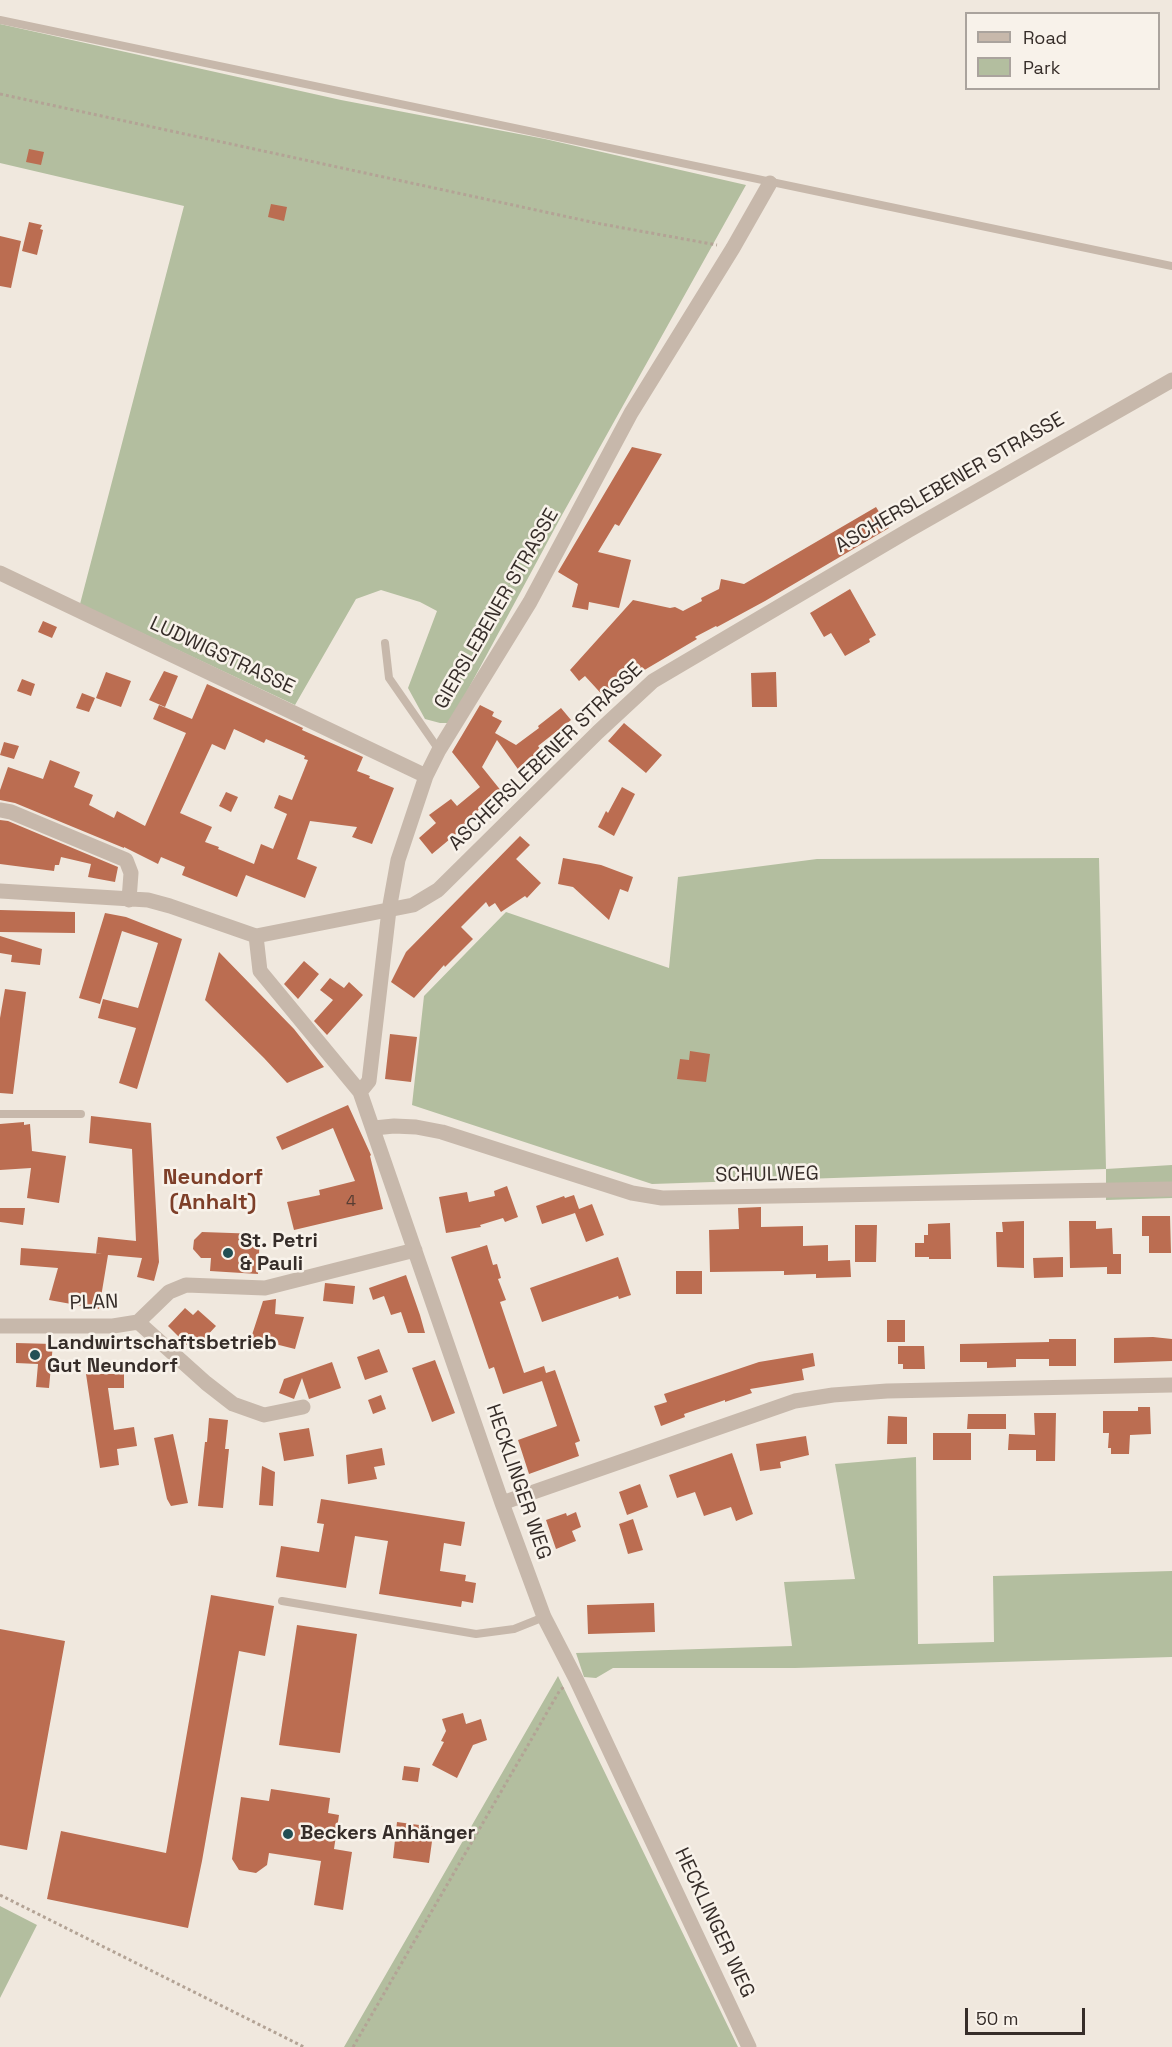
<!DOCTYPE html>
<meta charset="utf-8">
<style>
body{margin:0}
#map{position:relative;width:1172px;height:2047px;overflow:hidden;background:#f0e8de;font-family:"Space Grotesk",sans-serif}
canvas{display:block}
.legend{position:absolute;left:965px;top:12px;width:195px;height:78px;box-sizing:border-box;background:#f8f2ea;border:2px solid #aaa39d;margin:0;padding:8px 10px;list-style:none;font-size:18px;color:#362d29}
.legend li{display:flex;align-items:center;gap:12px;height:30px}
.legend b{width:30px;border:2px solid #aaa39d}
.scale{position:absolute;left:965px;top:2008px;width:120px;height:27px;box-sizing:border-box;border:3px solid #362d29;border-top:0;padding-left:8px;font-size:18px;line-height:21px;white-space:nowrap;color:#362d29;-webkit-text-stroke:4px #f8f2ea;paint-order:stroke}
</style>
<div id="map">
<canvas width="1172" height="2047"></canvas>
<ul class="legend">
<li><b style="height:8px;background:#c7b8ab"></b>Road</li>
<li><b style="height:16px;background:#b3be9f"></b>Park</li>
</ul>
<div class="scale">50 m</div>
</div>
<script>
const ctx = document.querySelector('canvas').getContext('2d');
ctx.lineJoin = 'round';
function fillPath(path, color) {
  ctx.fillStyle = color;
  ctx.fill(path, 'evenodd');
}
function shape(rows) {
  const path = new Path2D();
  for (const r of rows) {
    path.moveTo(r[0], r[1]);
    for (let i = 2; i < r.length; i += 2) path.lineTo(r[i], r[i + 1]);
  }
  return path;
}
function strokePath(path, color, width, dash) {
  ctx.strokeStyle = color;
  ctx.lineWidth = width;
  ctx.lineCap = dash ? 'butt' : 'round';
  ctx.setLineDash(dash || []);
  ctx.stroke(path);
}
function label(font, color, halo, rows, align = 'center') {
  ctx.font = font + ' "Space Grotesk",sans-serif';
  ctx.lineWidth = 5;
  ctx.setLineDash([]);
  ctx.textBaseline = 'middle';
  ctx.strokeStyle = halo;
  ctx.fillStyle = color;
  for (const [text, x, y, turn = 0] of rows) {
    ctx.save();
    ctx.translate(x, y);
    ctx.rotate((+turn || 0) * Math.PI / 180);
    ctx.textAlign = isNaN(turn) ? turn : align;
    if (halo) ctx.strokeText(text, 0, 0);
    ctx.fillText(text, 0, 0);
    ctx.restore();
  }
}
fillPath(shape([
 [0,24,341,100,545,139,746,185,562,515,450,723,440,723,425,719,408,688,437,611,420,602,381,590,356,599,295,705,80,604,184,206,0,163],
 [1099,858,1106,1169,1172,1165,1172,1198,1106,1200,1106,1169,652,1184,412,1105,424,996,506,912,669,968,678,877,817,859],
 [916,1457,918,1644,994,1642,993,1576,1172,1571,1172,1657,795,1668,613,1668,596,1678,584,1677,576,1653,792,1646,784,1582,855,1579,835,1464],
 [558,1676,738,2047,344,2047],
 [0,1906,37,1925,0,1998]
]), '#b3be9f');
fillPath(shape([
 [29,149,44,152,41,165,26,162],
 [271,204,287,207,284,221,268,217],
 [29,222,42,225,40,229,43,230,37,255,22,251],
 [0,236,21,241,11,288,0,286],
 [632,447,662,454,619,526,615,524,598,552,631,560,619,608,589,602,588,610,572,607,578,584,558,572],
 [876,507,889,528,765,601,717,627,716,626,695,637,697,639,636,675,607,700,585,676,579,681,570,670,633,600,670,608,675,607,683,611,702,601,701,598,719,589,721,579,744,584],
 [850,589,876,635,869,639,870,642,845,656,831,633,824,637,810,613],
 [43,621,57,627,52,638,38,632],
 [164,671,178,676,165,707,149,700],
 [106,672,131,681,121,707,96,698],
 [776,672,777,707,752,707,751,673],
 [22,679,35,684,31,696,17,691],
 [207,684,303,728,302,730,363,757,357,771,370,776,369,778,394,788,372,844,352,837,357,827,310,821,297,859,317,867,305,898,246,875,237,897,182,875,185,867,161,857,158,864,124,847,124,848,15,803,0,800,0,790,8,767,43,779,50,760,80,772,74,787,93,795,89,805,114,818,117,811,145,826,186,733,153,719,159,705,192,719],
 [234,729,264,743,266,739,305,756,304,759,308,760,292,800,279,795,274,808,287,814,273,849,261,844,254,864,218,849,219,847,205,842,212,827,180,813,212,744,225,750],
 [82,693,95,698,89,712,76,708],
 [480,705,494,712,492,716,502,721,495,733,516,745,539,728,538,726,561,708,571,720,538,746,545,755,531,768,530,766,520,772,497,740,482,767,502,792,477,811,480,814,432,854,419,838,436,823,429,815,451,799,457,806,480,787,452,752],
 [624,723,662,755,646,773,608,741],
 [4,742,19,746,14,759,0,755],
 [622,787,635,794,614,836,598,827,606,811,608,813],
 [226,792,238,797,231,812,219,806],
 [0,820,8,821,118,867,115,882,88,877,91,864,61,857,59,865,55,865,54,871,0,864],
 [520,836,530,845,516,859,541,883,527,898,525,896,501,912,495,903,489,907,486,902,461,927,473,939,445,967,444,965,414,998,391,982,406,952],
 [563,858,601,865,633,877,628,892,620,889,609,920,573,887,558,884],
 [0,910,75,912,75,933,0,932],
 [105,913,126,917,182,939,137,1089,119,1083,136,1028,98,1018,103,999,138,1008,158,943,122,931,100,1004,79,998],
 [0,936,42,949,40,965,11,962,12,955,0,953],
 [219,952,294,1029,324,1067,287,1083,264,1058,205,1000],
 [304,961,319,974,298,999,284,984],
 [330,978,344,988,349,982,363,995,327,1035,314,1021,333,1000,320,990],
 [5,989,26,992,13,1094,0,1093,0,1018],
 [390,1034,417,1037,411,1082,385,1079],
 [690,1051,710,1054,706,1082,677,1079,680,1059,689,1060],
 [348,1105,371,1155,370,1156,383,1209,294,1230,287,1202,320,1195,319,1190,355,1181,333,1128,282,1150,276,1137],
 [91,1116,151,1123,159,1262,154,1281,137,1277,142,1258,108,1255,99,1309,49,1300,58,1268,20,1265,21,1248,102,1254,96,1254,98,1237,136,1241,132,1149,89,1143],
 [24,1122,24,1125,30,1124,32,1151,66,1156,59,1203,27,1198,31,1168,0,1170,0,1124],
 [507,1186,518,1217,505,1222,503,1218,480,1225,481,1227,446,1233,439,1197,467,1192,469,1202,495,1196,494,1191],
 [574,1195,579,1209,592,1204,604,1235,586,1242,575,1213,542,1224,536,1206,564,1196,565,1198],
 [761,1207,761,1227,803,1226,803,1246,828,1245,828,1261,850,1260,851,1277,816,1278,816,1274,784,1275,784,1271,710,1272,709,1230,739,1229,738,1208],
 [0,1208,25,1208,23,1225,0,1222],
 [1142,1216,1170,1216,1171,1253,1149,1253,1149,1236,1142,1236],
 [1024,1221,1024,1268,997,1267,996,1232,1003,1232,1002,1222],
 [1069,1221,1096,1221,1096,1229,1112,1228,1113,1254,1121,1254,1121,1274,1107,1274,1107,1267,1070,1268],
 [950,1223,951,1259,929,1259,929,1257,915,1257,915,1243,924,1243,924,1235,928,1235,928,1224],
 [855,1225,877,1225,876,1262,855,1262],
 [202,1232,260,1234,258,1274,210,1271,211,1258,201,1258,193,1249,194,1240],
 [487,1245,493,1265,497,1264,501,1278,498,1279,506,1300,500,1302,524,1373,544,1366,546,1373,555,1370,580,1441,575,1443,579,1456,529,1474,518,1440,557,1426,542,1381,503,1394,494,1367,489,1369,451,1257],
 [618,1257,631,1295,619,1299,618,1296,542,1322,530,1288],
 [1063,1257,1063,1277,1034,1278,1033,1258],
 [676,1271,702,1271,702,1294,676,1294],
 [406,1275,420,1315,425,1333,408,1333,401,1312,391,1315,384,1296,373,1300,369,1288],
 [325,1283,355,1286,353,1304,323,1301],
 [276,1299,275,1314,304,1317,295,1349,251,1338,263,1301],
 [185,1308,193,1315,198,1310,216,1326,193,1351,168,1326],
 [887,1320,905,1320,905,1342,887,1342],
 [1153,1337,1172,1339,1172,1361,1114,1363,1114,1338],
 [1049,1339,1076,1339,1076,1366,1049,1366,1049,1359,1016,1359,1016,1367,987,1368,987,1362,960,1362,960,1344,1049,1342],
 [16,1343,53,1344,49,1388,36,1387,38,1364,16,1363],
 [898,1346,924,1346,925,1369,903,1369,903,1364,898,1364],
 [379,1349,388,1372,365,1380,357,1357],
 [813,1353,815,1366,802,1369,804,1380,750,1389,752,1393,725,1402,725,1400,684,1414,685,1417,661,1426,654,1406,667,1402,664,1394,759,1362],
 [435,1360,455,1413,432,1422,412,1368],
 [332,1362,341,1388,309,1399,302,1378,294,1399,279,1393,284,1379],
 [86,1374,124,1374,124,1388,108,1388,114,1430,134,1427,137,1446,117,1449,119,1465,100,1468],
 [381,1395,386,1409,373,1414,368,1400],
 [1138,1407,1150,1407,1151,1434,1130,1435,1129,1454,1111,1454,1111,1448,1108,1448,1109,1433,1103,1433,1103,1411,1138,1411],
 [1034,1413,1056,1413,1055,1461,1036,1461,1036,1450,1008,1450,1009,1434,1035,1435],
 [968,1414,1006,1414,1006,1429,967,1429],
 [888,1416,907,1417,907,1444,887,1444],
 [209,1418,228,1420,225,1449,229,1449,223,1508,198,1506,205,1442,207,1442],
 [309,1428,314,1456,284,1461,279,1433],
 [933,1433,971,1433,971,1460,933,1460],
 [173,1434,188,1503,171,1506,167,1499,154,1438],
 [806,1436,809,1455,780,1462,781,1468,760,1471,756,1444],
 [382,1448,385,1465,374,1467,377,1479,348,1484,346,1455],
 [732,1453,753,1514,736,1521,731,1507,704,1516,695,1492,677,1498,669,1475],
 [262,1466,275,1472,273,1506,259,1505],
 [640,1484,648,1507,627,1515,619,1492],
 [321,1499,465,1522,461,1546,444,1543,440,1571,466,1575,465,1581,476,1583,473,1603,462,1601,461,1607,379,1594,388,1541,355,1536,346,1588,276,1577,281,1546,319,1552,324,1524,317,1523],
 [576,1512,581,1527,572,1531,576,1541,556,1549,546,1520,566,1513,567,1516],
 [633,1519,643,1550,628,1554,619,1524],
 [211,1595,274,1606,265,1656,239,1651,202,1861,188,1928,47,1899,61,1831,166,1853],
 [654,1603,655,1632,588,1634,587,1605],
 [297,1625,357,1634,340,1753,279,1745],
 [0,1629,65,1641,27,1850,0,1845],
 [463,1713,466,1724,481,1719,487,1740,473,1745,457,1778,432,1765,444,1742,441,1741,446,1731,442,1719],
 [404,1766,420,1768,418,1782,402,1780],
 [271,1789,330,1798,328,1813,339,1815,334,1849,352,1852,343,1910,314,1905,321,1861,269,1853,267,1865,256,1873,239,1870,232,1859,241,1797,269,1801],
 [397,1822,434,1827,429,1863,393,1858]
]), '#bb6d51');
strokePath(shape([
 [0,94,596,223,717,245],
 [0,1895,304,2047],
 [353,2047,560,1690,564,1687]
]), '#b3a395', 3, [3, 3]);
strokePath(shape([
 [0,20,1172,266],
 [385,643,389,678,439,750],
 [0,1114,81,1114],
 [282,1601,476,1634,514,1629,544,1617]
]), '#c7b8ab', 8);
strokePath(shape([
 [0,573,426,776],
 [0,810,11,812,126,860,131,873,129,900],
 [0,891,148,900,170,906,256,936,413,905,438,890,598,732,653,681,909,530,1172,380],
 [256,936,260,971,360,1092,502,1503,544,1617,576,1679,749,2047],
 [360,1092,369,1081,389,910,398,860,426,776,439,750,530,602,631,413,733,248,770,183],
 [374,1128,394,1126,416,1127,442,1132,632,1193,662,1198,1172,1189],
 [138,1322,206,1383,233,1404,264,1415,303,1407],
 [0,1326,113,1326,138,1322,169,1292,186,1285,265,1288,415,1250],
 [502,1503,795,1401,833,1395,887,1391,1172,1385]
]), '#c7b8ab', 15);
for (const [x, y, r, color] of [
 [228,1253,6,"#224f54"],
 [35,1355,6,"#224f54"],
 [288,1834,6,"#224f54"]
]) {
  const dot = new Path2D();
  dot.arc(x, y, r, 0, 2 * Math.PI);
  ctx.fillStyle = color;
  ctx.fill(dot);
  strokePath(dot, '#f8f2ea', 2);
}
label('16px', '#573d33', null, [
 ["4",351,1202]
]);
label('20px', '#362d29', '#f8f2ea', [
 ["ASCHERSLEBENER STRASSE",950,483,-30],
 ["GIERSLEBENER STRASSE",497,609,-60],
 ["LUDWIGSTRASSE",222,656,25],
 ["ASCHERSLEBENER STRASSE",546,757,-44],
 ["SCHULWEG",767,1175,-1],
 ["PLAN",94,1303,-2],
 ["HECKLINGER WEG",518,1482,71],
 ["HECKLINGER WEG",714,1923,65]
]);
label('bold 20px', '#362d29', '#f8f2ea', [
 ["St. Petri",240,1242],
 ["& Pauli",240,1265],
 ["Landwirtschaftsbetrieb",47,1344],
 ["Gut Neundorf",47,1367],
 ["Beckers Anhänger",300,1834]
], 'left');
label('bold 22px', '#7e3f29', '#f8f2ea', [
 ["Neundorf",213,1178],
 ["(Anhalt)",213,1203]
]);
</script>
